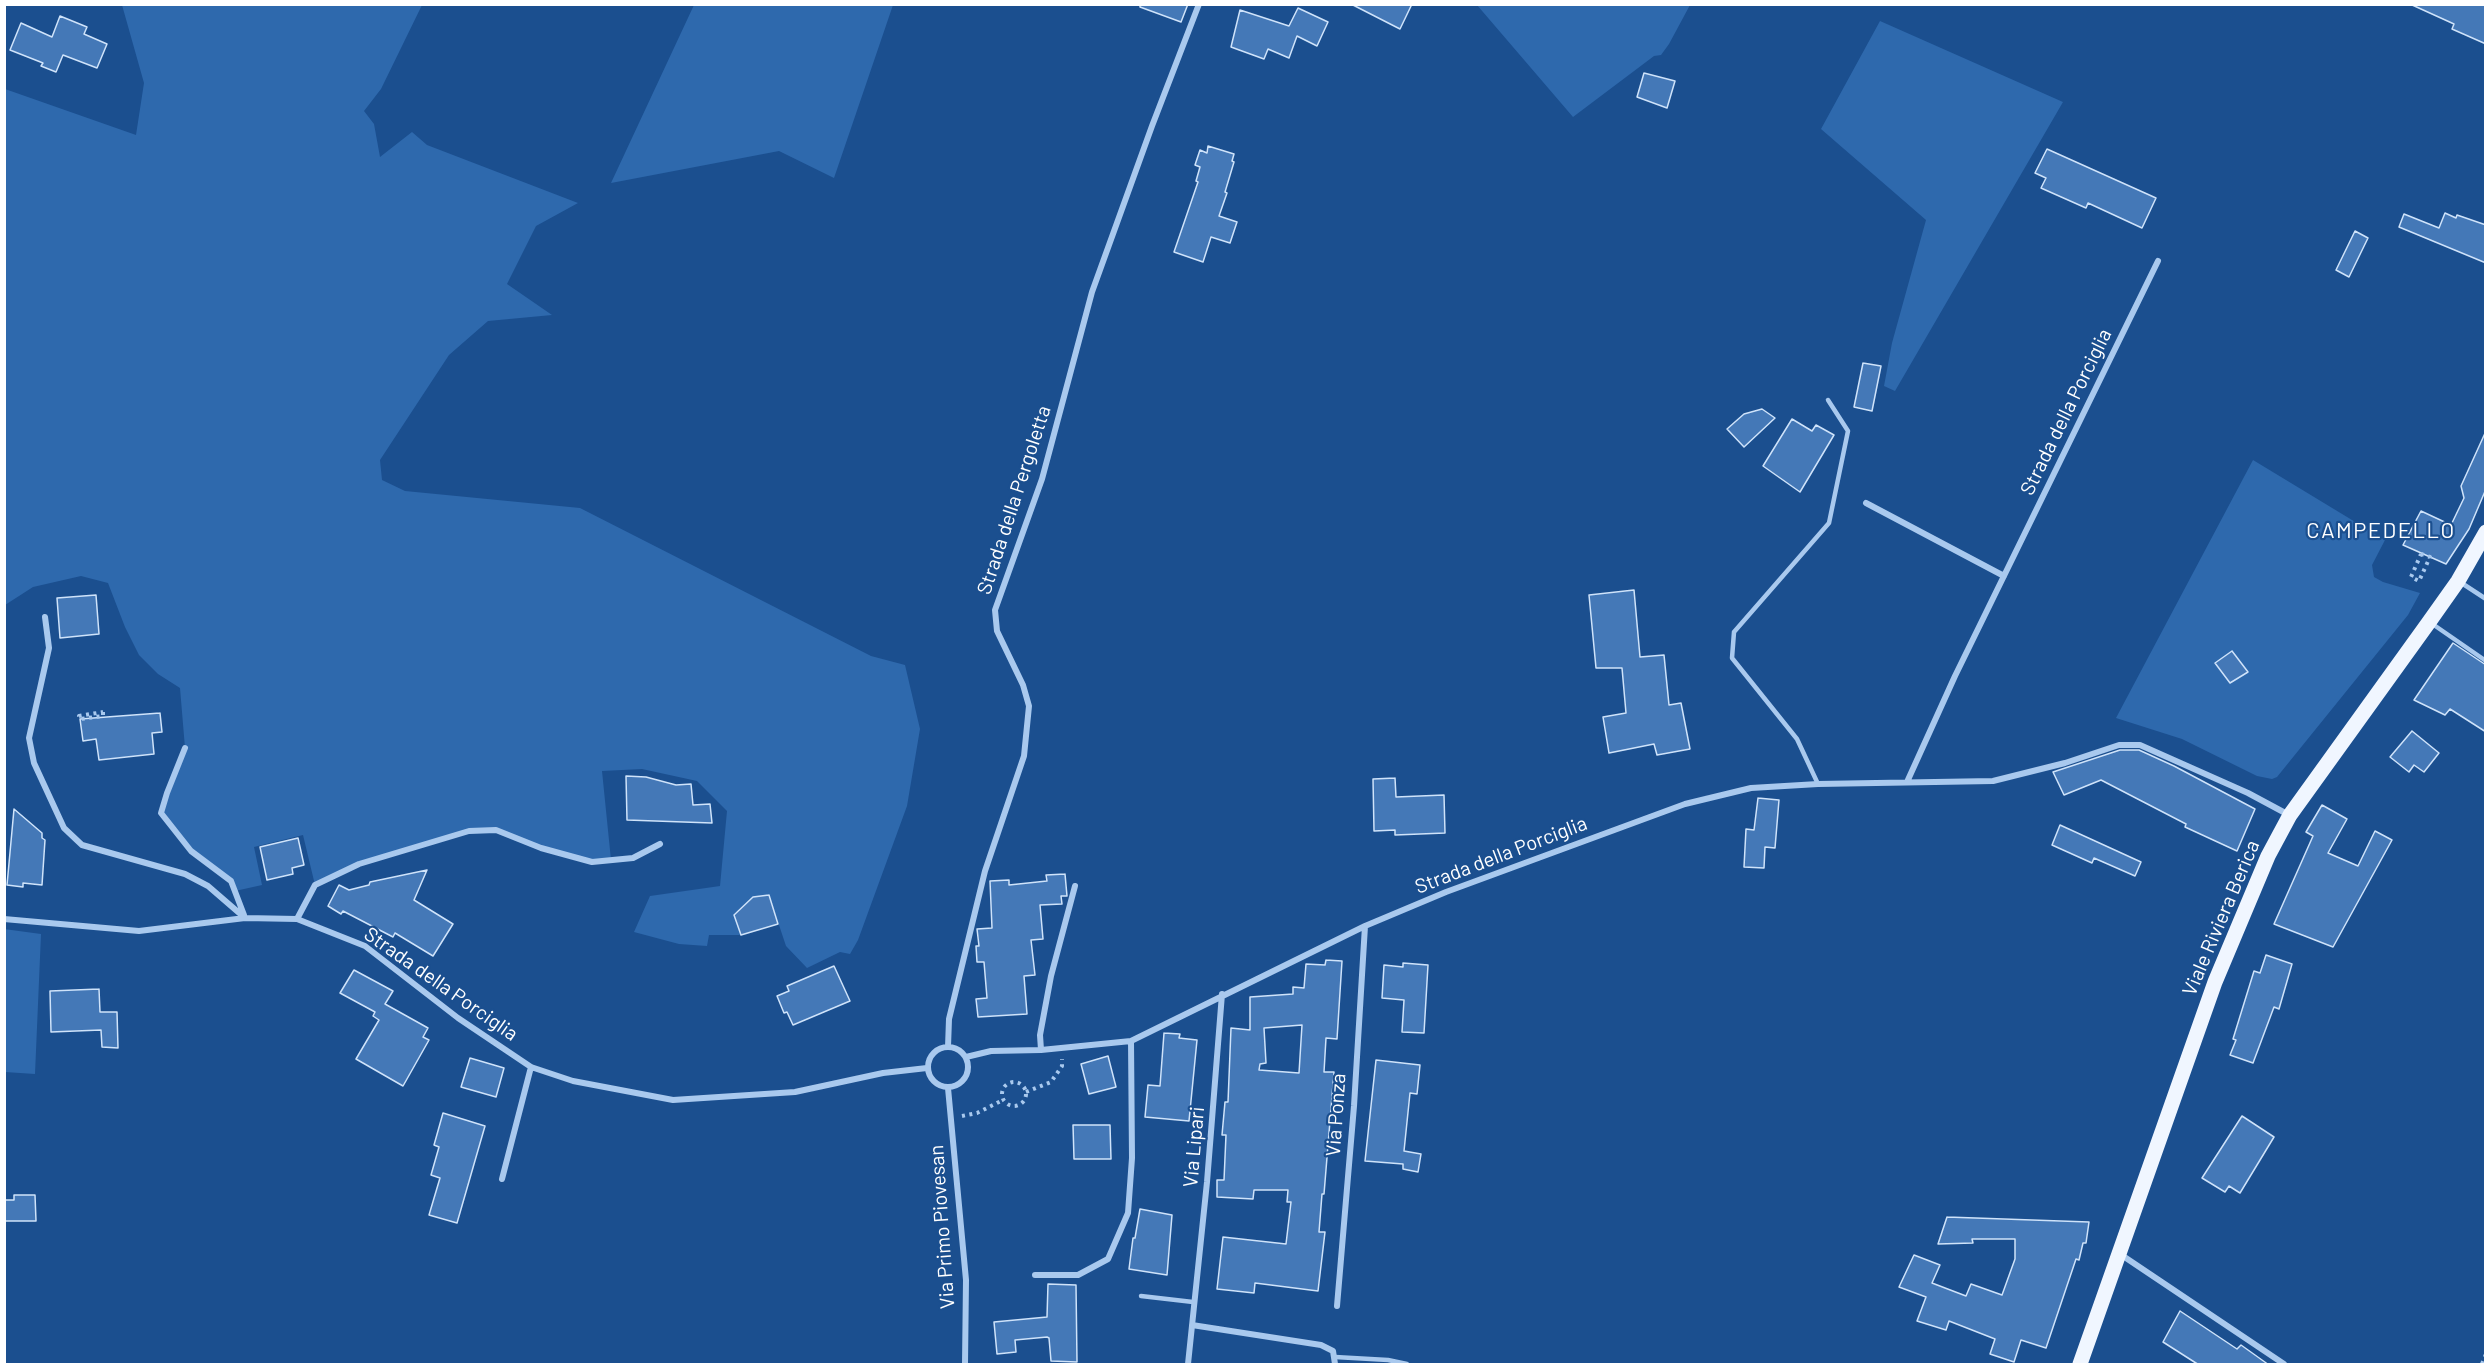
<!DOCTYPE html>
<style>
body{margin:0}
#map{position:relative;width:2490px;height:1369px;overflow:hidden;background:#1b4f8f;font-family:Barlow,sans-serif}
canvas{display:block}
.frame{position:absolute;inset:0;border:6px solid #fff;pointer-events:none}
</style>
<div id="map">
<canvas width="2490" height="1369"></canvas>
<div class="frame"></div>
</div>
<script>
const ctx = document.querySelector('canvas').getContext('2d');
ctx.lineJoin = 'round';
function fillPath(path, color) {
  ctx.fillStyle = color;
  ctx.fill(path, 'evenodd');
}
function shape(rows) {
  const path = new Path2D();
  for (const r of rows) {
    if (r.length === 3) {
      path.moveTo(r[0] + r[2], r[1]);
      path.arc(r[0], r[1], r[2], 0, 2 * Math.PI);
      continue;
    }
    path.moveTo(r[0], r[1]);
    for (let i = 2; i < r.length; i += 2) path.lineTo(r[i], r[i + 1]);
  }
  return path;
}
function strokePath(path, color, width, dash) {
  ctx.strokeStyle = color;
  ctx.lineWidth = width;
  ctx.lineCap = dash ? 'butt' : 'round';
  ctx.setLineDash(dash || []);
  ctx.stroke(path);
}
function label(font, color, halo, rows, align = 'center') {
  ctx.font = font + ' Barlow,sans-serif';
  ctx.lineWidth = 4.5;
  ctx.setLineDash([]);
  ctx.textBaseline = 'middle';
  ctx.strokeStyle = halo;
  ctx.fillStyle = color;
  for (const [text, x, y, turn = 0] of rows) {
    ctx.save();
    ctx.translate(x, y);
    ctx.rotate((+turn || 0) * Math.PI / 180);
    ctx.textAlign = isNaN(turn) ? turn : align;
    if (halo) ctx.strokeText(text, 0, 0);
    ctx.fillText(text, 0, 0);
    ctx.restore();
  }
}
fillPath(shape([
 [122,5,422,5,381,89,364,111,374,124,380,157,412,132,427,145,578,203,536,226,507,284,552,315,488,321,449,355,380,460,382,480,405,491,580,508,871,656,905,665,920,729,907,806,858,940,850,954,840,952,807,968,786,946,769,895,753,897,734,914,741,935,709,935,707,946,679,944,634,932,650,896,720,886,727,811,697,781,642,769,602,771,611,860,592,862,541,848,496,830,469,831,359,864,315,885,303,835,254,847,262,885,235,891,231,881,191,851,161,813,185,748,180,688,158,674,139,655,125,627,108,583,81,576,33,587,5,605,5,89,136,135,144,83],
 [694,5,893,5,834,178,779,151,611,183],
 [1477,5,1690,5,1669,44,1661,55,1654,56,1573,117],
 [1880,21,2063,102,1895,391,1884,386,1892,343,1926,220,1821,129],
 [2253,460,2385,540,2372,565,2374,577,2383,582,2420,593,2408,615,2277,777,2272,779,2257,776,2182,739,2116,718],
 [2232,651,2247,672,2231,683,2215,663],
 [4,929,41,934,35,1074,5,1072]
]), '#2e69ad');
const building = shape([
 [1140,4,1188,4,1181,22,1140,7,1140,4],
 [1351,4,1412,4,1400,29,1351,4],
 [2410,4,2486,4,2486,44,2452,29,2454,24,2410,4],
 [1298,8,1328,22,1317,46,1297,36,1289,58,1268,49,1264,59,1231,47,1240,10,1289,26,1298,8],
 [60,16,87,27,84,34,107,44,97,68,63,55,56,72,41,66,43,63,10,50,21,23,52,37,60,16],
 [1644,73,1675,81,1667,108,1637,97,1644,73],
 [1208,146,1234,154,1232,161,1234,162,1225,192,1227,193,1219,216,1237,222,1230,243,1211,237,1203,262,1174,252,1198,182,1196,181,1200,167,1195,165,1200,150,1207,153,1208,146],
 [2047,149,2156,198,2142,228,2088,203,2086,208,2041,188,2046,178,2035,173,2047,149],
 [2445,213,2456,218,2457,215,2486,225,2486,263,2399,227,2404,214,2439,228,2445,213],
 [2355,231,2368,238,2349,277,2336,270,2355,231],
 [1863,363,1881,366,1872,411,1854,407,1863,363],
 [1762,409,1775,418,1744,447,1727,429,1744,414,1762,409],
 [1792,419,1812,431,1816,425,1834,435,1800,492,1763,466,1792,419],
 [2486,431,2486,489,2469,529,2446,564,2403,545,2421,511,2451,525,2464,498,2461,486,2486,431],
 [1634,590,1640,657,1664,655,1669,705,1681,703,1690,749,1657,755,1654,744,1609,753,1603,717,1626,713,1622,668,1596,668,1589,595,1634,590],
 [96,595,99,634,60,638,57,598,96,595],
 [2453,643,2486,665,2486,732,2450,709,2445,715,2414,700,2453,643],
 [2232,651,2248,672,2230,683,2215,663,2232,651],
 [160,713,162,732,152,733,154,754,99,760,96,739,83,741,80,719,160,713],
 [2412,731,2439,753,2424,772,2414,765,2409,772,2390,757,2412,731],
 [2120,750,2139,750,2174,766,2255,809,2237,851,2185,827,2186,824,2101,780,2064,795,2053,772,2120,750],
 [626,776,646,777,676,785,691,784,693,805,710,804,712,823,627,820,626,776],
 [1395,778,1396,797,1444,795,1445,833,1395,835,1395,830,1374,831,1373,779,1395,778],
 [1758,798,1779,800,1775,848,1765,847,1764,868,1744,867,1746,829,1754,830,1758,798],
 [2322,805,2347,819,2328,853,2358,866,2375,831,2392,840,2333,947,2274,924,2313,836,2306,832,2322,805],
 [14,809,42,833,42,838,45,840,42,885,23,883,23,887,7,885,14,809],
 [2060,825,2141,862,2135,876,2094,858,2092,863,2052,845,2060,825],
 [298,838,304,865,292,868,293,874,267,880,260,847,298,838],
 [427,870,414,900,453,924,433,956,395,933,393,937,343,911,341,914,328,906,339,885,349,890,369,885,370,882,427,870],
 [1065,874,1067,896,1061,896,1062,904,1040,905,1043,939,1031,940,1035,975,1024,976,1027,1014,978,1017,976,999,987,998,984,962,977,962,976,946,979,946,977,929,992,928,990,881,1009,880,1009,885,1047,881,1046,875,1065,874],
 [769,895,778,924,741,935,734,915,753,897,769,895],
 [2266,955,2292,964,2279,1009,2274,1007,2253,1063,2230,1055,2236,1040,2233,1039,2254,971,2260,973,2266,955],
 [1326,960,1342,961,1337,1039,1326,1038,1324,1072,1334,1072,1324,1194,1322,1194,1319,1232,1325,1232,1318,1291,1255,1283,1254,1293,1217,1289,1223,1237,1286,1244,1291,1202,1287,1202,1288,1190,1254,1190,1253,1199,1217,1197,1217,1180,1224,1180,1226,1135,1222,1135,1225,1102,1228,1102,1231,1028,1250,1030,1250,997,1293,994,1293,987,1304,988,1306,964,1325,965,1326,960],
 [1302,1025,1299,1073,1259,1070,1260,1064,1266,1063,1264,1028,1302,1025],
 [1403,963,1428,965,1424,1033,1402,1032,1404,1000,1382,998,1384,965,1403,967,1403,963],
 [834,966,850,1001,793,1025,787,1012,784,1013,777,996,789,991,787,986,834,966],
 [354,970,393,991,385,1004,428,1028,423,1037,429,1040,403,1086,356,1059,379,1020,373,1016,375,1012,340,993,354,970],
 [99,989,100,1012,117,1012,118,1048,102,1047,101,1030,51,1032,50,991,99,989],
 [1164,1033,1180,1034,1179,1038,1197,1040,1189,1121,1145,1117,1148,1085,1160,1086,1164,1033],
 [1108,1056,1116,1087,1089,1094,1081,1064,1108,1056],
 [470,1058,504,1068,496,1097,461,1087,470,1058],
 [1376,1060,1420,1065,1417,1094,1410,1093,1404,1151,1421,1154,1418,1172,1403,1169,1403,1164,1365,1161,1376,1060],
 [443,1113,485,1126,457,1223,429,1215,440,1178,431,1175,439,1147,434,1145,443,1113],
 [2242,1116,2274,1137,2240,1193,2229,1186,2225,1192,2202,1178,2242,1116],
 [1073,1125,1110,1125,1111,1159,1074,1159,1073,1125],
 [14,1195,35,1195,36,1221,4,1221,4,1200,14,1200,14,1195],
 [1140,1209,1172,1215,1167,1275,1129,1269,1133,1238,1135,1238,1140,1209],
 [1947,1217,2089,1222,2086,1243,2083,1243,2079,1260,2076,1259,2046,1348,2021,1340,2014,1362,1990,1354,1995,1339,1949,1321,1946,1330,1917,1321,1926,1297,1899,1287,1914,1255,1940,1265,1932,1283,1966,1296,1971,1284,2002,1295,2015,1259,2015,1239,1972,1239,1973,1243,1938,1244,1947,1217],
 [1048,1284,1076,1285,1077,1362,1051,1361,1049,1338,1047,1337,1015,1340,1016,1352,997,1354,994,1322,1047,1317,1048,1284],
 [2180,1311,2237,1349,2241,1345,2269,1365,2199,1365,2163,1342,2180,1311]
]);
fillPath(building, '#4478b7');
strokePath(building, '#cfe3fa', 1.5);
strokePath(shape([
 [2421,554,2430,557,2419,581,2411,577,2421,554],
 [103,712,103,716,80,719,79,716,103,712],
 [1014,1094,12],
 [1026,1092,1051,1082,1062,1066,1062,1059],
 [962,1116,977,1113,1003,1100],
 [2482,1364,2486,1354]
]), '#a9c9ee', 4, [3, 4.5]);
strokePath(shape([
 [2460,582,2486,599],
 [2431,623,2486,661],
 [1818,784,1797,739,1732,658,1734,632,1829,523,1848,431,1828,400],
 [1141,1296,1193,1302],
 [1335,1357,1388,1360,1407,1364]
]), '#a9c9ee', 4.5);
strokePath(shape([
 [1866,503,2004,576],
 [45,617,49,648,29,738,34,763,64,828,82,845,185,874,208,886,245,918],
 [185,748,167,793,161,813,191,851,231,881,244,915],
 [1907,782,1955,676,2158,261],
 [4,919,139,931,245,918,297,919,365,946,458,1018,531,1067,573,1081,673,1100,795,1092,883,1073,927,1068],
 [297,919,315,885,359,864,469,831,496,830,541,848,592,862,633,858,660,844],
 [948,1067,20],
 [948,1047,949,1019,985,871,1024,756,1029,706,1023,685,997,631,995,610,1042,479,1092,292,1152,126,1199,4],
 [1041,1050,1040,1035,1051,976,1075,886],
 [966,1057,991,1051,1041,1050,1131,1041,1365,926,1446,892,1685,804,1751,788,1818,784,1993,781,2065,763,2119,745,2140,745,2248,793,2289,815],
 [948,1088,966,1280,965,1364],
 [502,1179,531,1067],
 [2120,1254,2284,1364],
 [1035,1275,1078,1275,1108,1259,1128,1213,1132,1158,1131,1041],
 [1337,1306,1354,1106,1365,926],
 [1192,1325,1321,1345,1333,1351,1335,1364],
 [1188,1364,1207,1182,1222,994]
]), '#a9c9ee', 6);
strokePath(shape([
 [2080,1364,2215,982,2268,856,2290,815,2429,622,2458,581,2486,532]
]), '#f0f6ff', 15);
label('20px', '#fff', '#1b4f8f', [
 ["Strada della Porciglia",2066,412,-64],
 ["Strada della Pergoletta",1014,500,-72],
 ["Strada della Porciglia",1501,855,-21],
 ["Viale Riviera Berica",2221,918,-67],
 ["Strada della Porciglia",441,984,35],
 ["Via Ponza",1336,1115,-86],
 ["Via Lipari",1194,1147,-85],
 ["Via Primo Piovesan",942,1227,-94]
]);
ctx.letterSpacing = '1.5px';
label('22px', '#fff', '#1b4f8f', [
 ["CAMPEDELLO",2381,531]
]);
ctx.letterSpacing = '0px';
</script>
